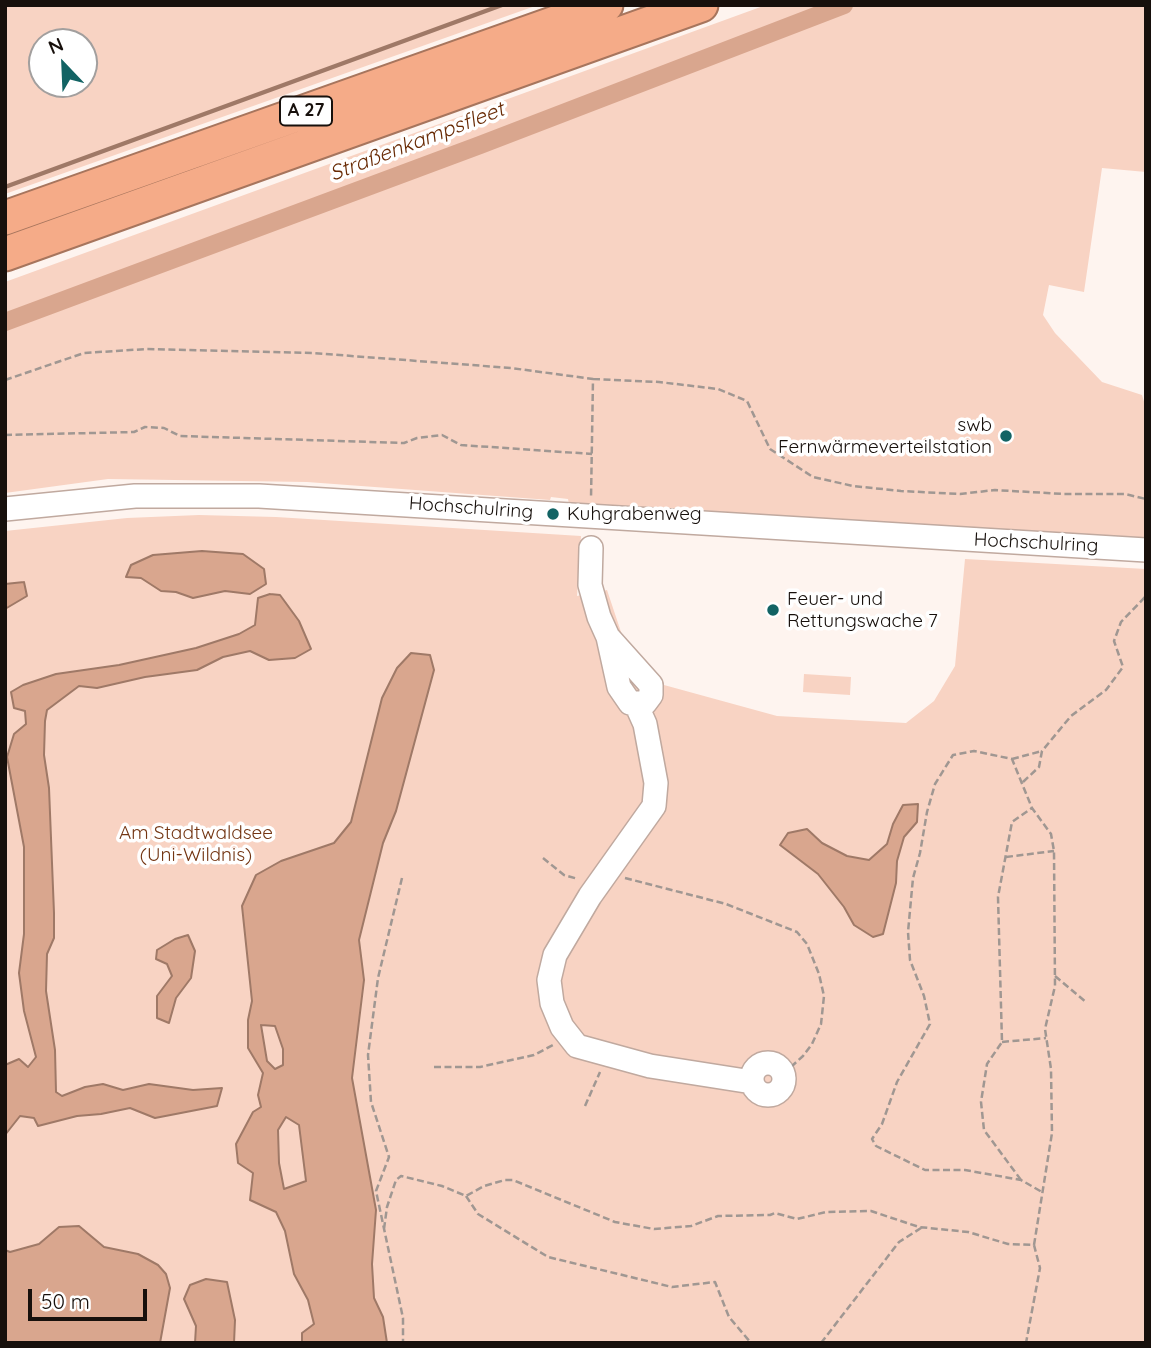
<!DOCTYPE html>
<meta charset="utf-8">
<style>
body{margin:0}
#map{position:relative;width:1151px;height:1348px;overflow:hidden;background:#fef4ef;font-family:Quicksand,sans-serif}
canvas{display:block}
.frame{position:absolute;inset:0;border:7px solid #17100c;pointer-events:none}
.north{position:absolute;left:28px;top:28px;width:70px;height:70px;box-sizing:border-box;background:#fff;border:2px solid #a29f9e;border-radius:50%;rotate:337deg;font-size:19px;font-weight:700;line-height:28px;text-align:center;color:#17100c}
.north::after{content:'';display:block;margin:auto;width:24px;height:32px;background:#126364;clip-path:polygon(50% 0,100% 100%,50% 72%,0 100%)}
.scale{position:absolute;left:28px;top:1289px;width:119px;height:32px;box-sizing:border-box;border:4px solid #17100c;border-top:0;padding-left:9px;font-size:21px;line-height:24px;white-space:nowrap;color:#17100c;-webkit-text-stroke:5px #fff;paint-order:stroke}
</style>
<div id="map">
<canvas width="1151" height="1348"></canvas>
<div class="frame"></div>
<div class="north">N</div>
<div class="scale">50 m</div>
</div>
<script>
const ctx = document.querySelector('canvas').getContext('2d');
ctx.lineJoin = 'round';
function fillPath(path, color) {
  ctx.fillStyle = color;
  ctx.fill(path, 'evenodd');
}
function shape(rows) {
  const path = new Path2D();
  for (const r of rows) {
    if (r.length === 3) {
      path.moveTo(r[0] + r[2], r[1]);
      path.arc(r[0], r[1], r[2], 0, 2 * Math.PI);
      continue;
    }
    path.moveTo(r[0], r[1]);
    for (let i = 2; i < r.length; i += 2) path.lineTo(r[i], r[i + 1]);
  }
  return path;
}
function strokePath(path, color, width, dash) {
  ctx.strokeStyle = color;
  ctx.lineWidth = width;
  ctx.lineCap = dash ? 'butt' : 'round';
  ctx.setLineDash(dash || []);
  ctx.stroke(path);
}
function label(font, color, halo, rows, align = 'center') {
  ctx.font = font + ' Quicksand,sans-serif';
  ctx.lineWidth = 7;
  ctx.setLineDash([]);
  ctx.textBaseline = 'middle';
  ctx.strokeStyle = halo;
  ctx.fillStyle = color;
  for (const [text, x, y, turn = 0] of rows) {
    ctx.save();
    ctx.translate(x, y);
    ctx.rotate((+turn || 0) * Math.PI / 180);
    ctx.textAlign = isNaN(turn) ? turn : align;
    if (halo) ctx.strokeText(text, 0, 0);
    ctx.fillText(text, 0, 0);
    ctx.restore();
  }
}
fillPath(shape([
 [5,5,538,5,5,194],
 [42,42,84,42,84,84,42,84],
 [766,5,1146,5,1146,172,1102,168,1084,292,1049,285,1043,315,1055,333,1102,382,1142,395,1146,408,1146,539,569,504,568,499,551,497,550,500,307,482,108,479,5,493,5,282],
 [199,515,276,517,581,536,577,596,607,590,625,644,664,685,777,716,906,723,934,701,955,666,965,559,1146,569,1146,1343,5,1343,5,609,24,582,5,584,5,531,127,518],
 [141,578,242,593,225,591,193,598,176,592,161,591],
 [804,674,851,677,850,695,803,692]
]), '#f8d3c3');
const water = shape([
 [202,551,243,554,264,569,266,584,250,594,225,591,193,598,176,592,161,591,141,578,126,577,131,565,153,555,202,551],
 [24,582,27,596,5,609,5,584,24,582],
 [270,594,280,595,299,621,311,649,295,658,269,660,250,651,223,657,197,670,145,677,97,688,79,686,47,710,45,721,44,755,49,788,54,913,54,938,47,954,46,991,55,1050,56,1092,62,1096,85,1087,103,1084,123,1090,149,1084,193,1090,222,1088,217,1106,155,1118,130,1108,101,1114,77,1116,38,1126,34,1118,20,1116,5,1135,5,1065,19,1059,28,1067,36,1057,24,1011,19,973,24,934,24,847,7,757,14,734,26,724,25,711,14,708,11,692,23,685,56,674,119,665,196,648,239,634,255,625,258,598,270,594],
 [411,653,430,655,434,670,396,811,383,843,359,940,364,980,352,1078,376,1210,372,1264,374,1298,383,1317,387,1343,302,1343,302,1333,314,1324,308,1300,294,1274,285,1231,276,1212,250,1200,253,1173,238,1163,236,1144,253,1112,261,1107,258,1095,263,1073,248,1048,248,1020,252,1001,242,906,256,875,281,861,334,843,351,822,382,698,397,668,411,653],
 [261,1025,275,1026,283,1049,283,1065,275,1069,267,1061,261,1025],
 [286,1117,299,1125,306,1181,284,1189,279,1163,278,1130,286,1117],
 [918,804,917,822,904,837,897,861,896,883,883,934,873,937,854,925,844,907,818,874,780,845,788,833,807,829,822,843,847,856,869,860,887,844,893,824,903,805,918,804],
 [188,935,195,951,191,978,176,998,169,1023,157,1018,157,996,172,976,167,964,156,959,157,950,175,939,188,935],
 [79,1226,104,1247,138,1254,158,1265,166,1274,170,1288,160,1343,5,1343,5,1250,10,1252,39,1244,59,1227,79,1226],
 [206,1279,227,1282,235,1320,234,1343,195,1343,196,1326,184,1299,190,1285,206,1279]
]);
fillPath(water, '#d9a68e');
strokePath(water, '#9f7967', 2);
strokePath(shape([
 [5,187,502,5]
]), '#9f7967', 4.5);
strokePath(shape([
 [5,322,480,145,844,5]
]), '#d9a68e', 18);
const minor = shape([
 [5,509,135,496,259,496,1146,550],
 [591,548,590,585,599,617,608,637,619,687,630,703,645,703,651,695,651,685,608,637],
 [636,704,645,724,656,783,654,806,590,896,555,955,549,980,552,1003,562,1027,577,1046,650,1066,752,1082],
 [768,1079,16]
]);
const highway = shape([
 [5,218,606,5],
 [5,254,701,5]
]);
strokePath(minor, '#c0a99f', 26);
strokePath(highway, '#a7755d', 37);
strokePath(shape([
 [593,379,659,382,718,389,747,401,770,449,813,477,853,486,901,491,960,494,995,490,1064,494,1125,494,1146,499],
 [5,380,84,353,147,349,312,353,511,368,593,379,591,499],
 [5,435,134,432,145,427,164,428,180,436,404,443,417,438,442,435,461,445,592,454],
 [1012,759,1042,751],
 [1023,782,1039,767,1042,751,1071,716,1106,690,1123,667,1114,641,1121,622,1146,596],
 [1006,857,1054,851],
 [543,858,564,875,578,879],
 [402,878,378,978,368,1055,371,1102,389,1157,376,1191,403,1318,403,1343],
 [625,878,726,904,797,932,807,944,819,974,824,996,821,1024,812,1044,803,1056,792,1066,780,1070],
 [1055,976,1087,1003],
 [1002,1042,1046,1038],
 [434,1067,480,1067,534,1055,553,1045],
 [585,1106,600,1072],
 [1021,1180,984,1130,981,1102,987,1064,1002,1042,998,897,1012,822,1032,808],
 [466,1196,478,1214,548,1257,672,1287,715,1282,729,1317,751,1343],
 [384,1229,387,1207,396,1180,401,1176,442,1186,466,1196,484,1186,505,1180,513,1180,615,1222,654,1229,691,1226,718,1216,770,1215,775,1213,797,1219,826,1212,871,1211,919,1227,968,1232,1008,1244,1034,1245,1040,1268,1026,1343],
 [1034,1245,1052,1133,1051,1069,1045,1029,1055,986,1054,851,1051,834,1032,808,1012,759,974,751,953,755,935,784,927,812,920,853,913,878,908,932,910,960,924,996,930,1024,897,1082,882,1124,872,1139,876,1146,925,1170,965,1170,1021,1180,1042,1192],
 [821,1343,899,1242,921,1228]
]), '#a09792', 2.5, [7, 3.5]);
strokePath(minor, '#fff', 23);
strokePath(highway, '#f5ab88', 33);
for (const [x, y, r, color] of [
 [1006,436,7,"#126364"],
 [553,514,7,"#126364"],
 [773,610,7,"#126364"]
]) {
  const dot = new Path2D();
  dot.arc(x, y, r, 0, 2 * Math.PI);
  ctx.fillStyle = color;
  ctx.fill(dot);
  strokePath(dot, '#fff', 2.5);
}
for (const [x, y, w] of [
 [306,111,52]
]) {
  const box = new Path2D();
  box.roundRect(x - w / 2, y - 14.5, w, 29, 5);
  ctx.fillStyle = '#fff';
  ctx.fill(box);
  strokePath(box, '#17100c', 2);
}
label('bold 18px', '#17100c', null, [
 ["A 27",306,111]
]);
label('19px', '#17100c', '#fff', [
 ["swb",992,425,"right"],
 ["Fernwärmeverteilstation",992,447,"right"],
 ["Kuhgrabenweg",567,514],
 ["Feuer- und",787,599],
 ["Rettungswache 7",787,621]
], 'left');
label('19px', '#17100c', '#fff', [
 ["Hochschulring",471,508,4],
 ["Hochschulring",1036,543,3]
]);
label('19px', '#733512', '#fff', [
 ["Am Stadtwaldsee",196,833],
 ["(Uni-Wildnis)",196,855]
]);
label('italic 21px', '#682a04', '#fff', [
 ["Straßenkampsfleet",417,142,-21]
]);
</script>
